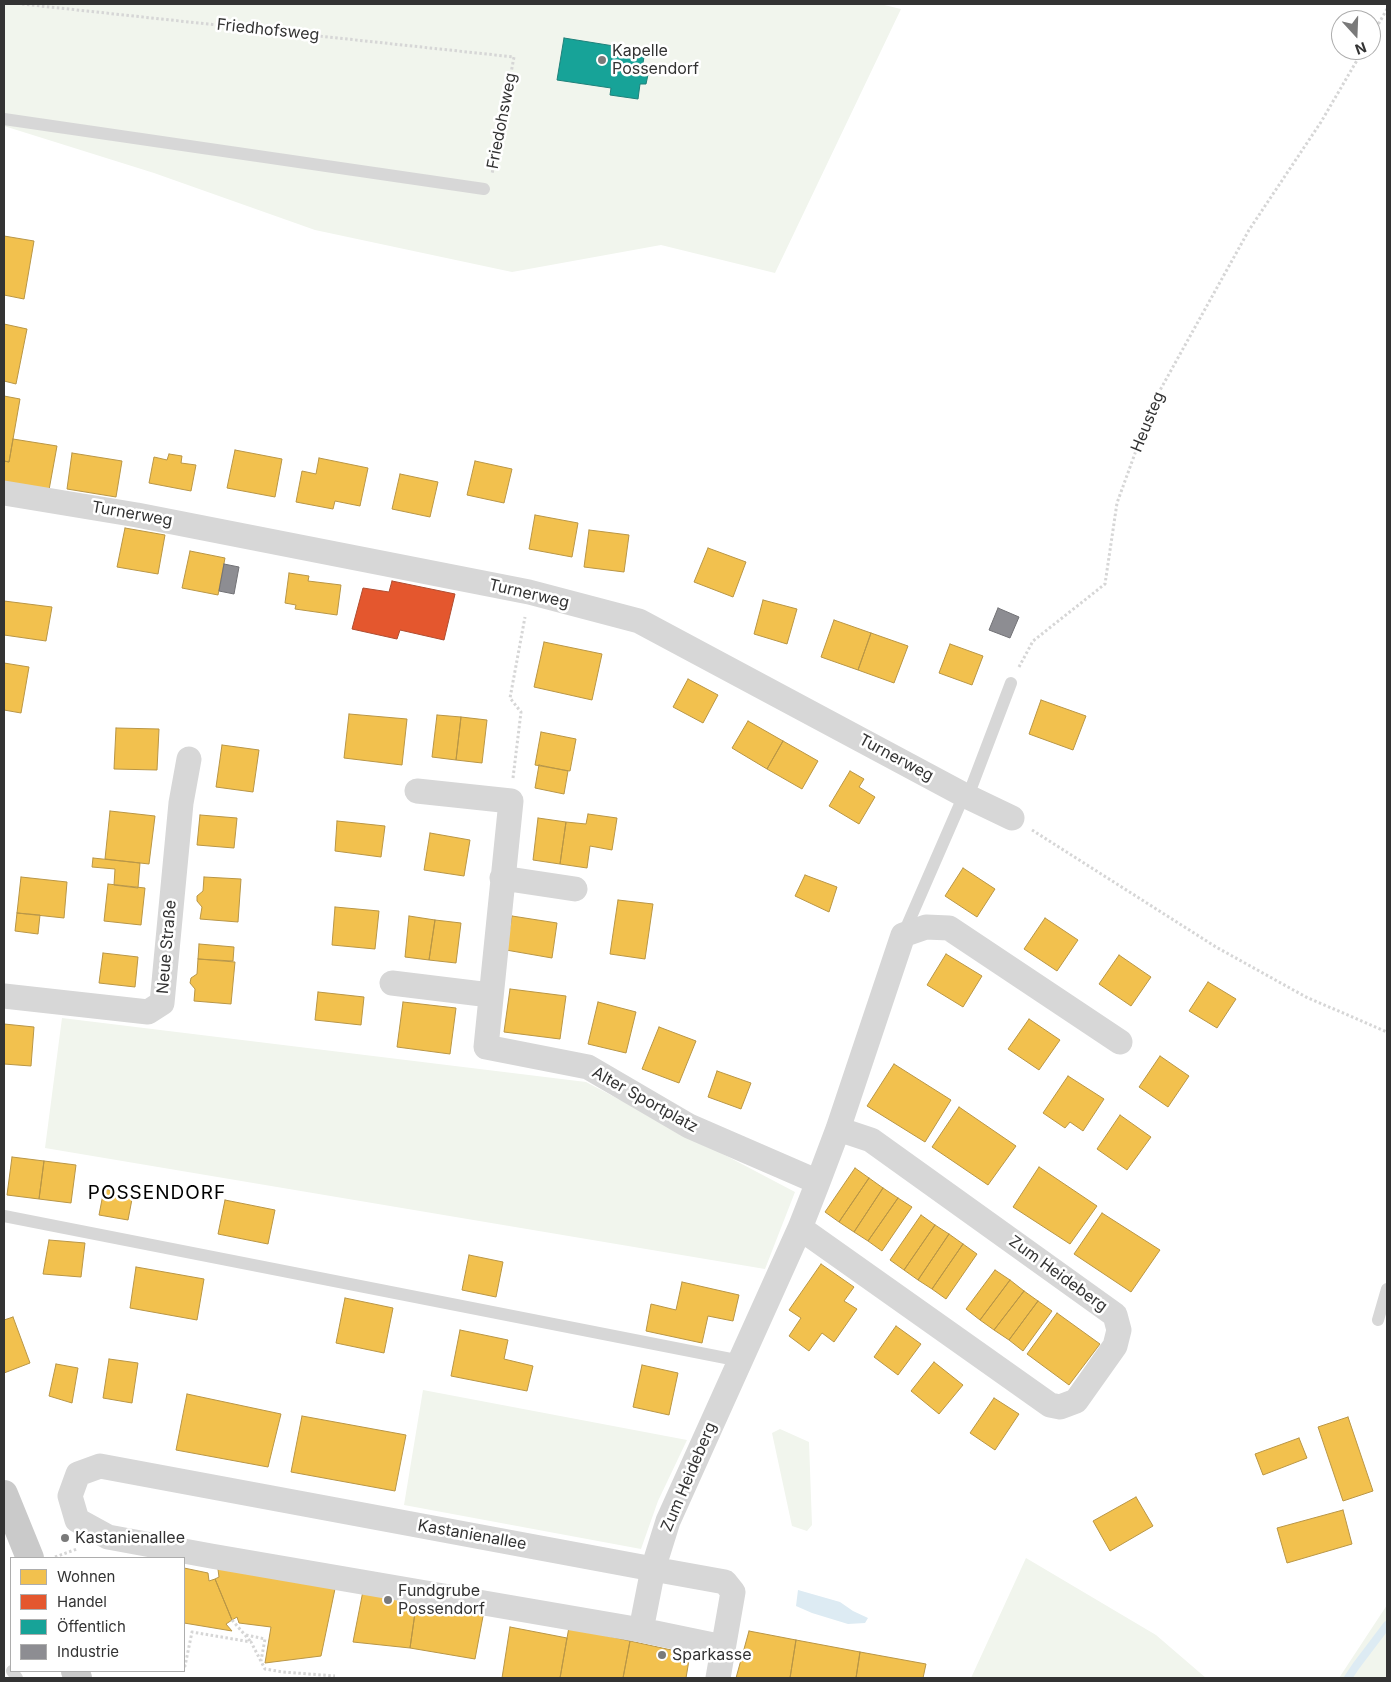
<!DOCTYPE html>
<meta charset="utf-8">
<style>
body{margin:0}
#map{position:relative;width:1391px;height:1682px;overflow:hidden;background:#fff;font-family:Inter,sans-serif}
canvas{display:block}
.frame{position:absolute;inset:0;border:5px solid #333;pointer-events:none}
.legend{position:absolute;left:10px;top:1557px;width:175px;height:115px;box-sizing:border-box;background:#fff;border:1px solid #adadad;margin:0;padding:6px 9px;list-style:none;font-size:15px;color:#333}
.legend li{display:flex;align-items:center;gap:10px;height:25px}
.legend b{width:25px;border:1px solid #adadad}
.north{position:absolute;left:1331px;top:10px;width:50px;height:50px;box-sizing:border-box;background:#fff;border:1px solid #adadad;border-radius:50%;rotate:160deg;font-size:14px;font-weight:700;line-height:20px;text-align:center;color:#333}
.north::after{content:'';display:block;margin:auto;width:18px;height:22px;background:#7a7a7a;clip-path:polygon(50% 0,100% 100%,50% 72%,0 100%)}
</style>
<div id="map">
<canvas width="1391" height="1682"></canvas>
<div class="frame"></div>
<ul class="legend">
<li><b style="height:14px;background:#f2c14e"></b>Wohnen</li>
<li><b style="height:14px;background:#e4572e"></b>Handel</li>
<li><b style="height:14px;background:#17a398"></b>Öffentlich</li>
<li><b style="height:14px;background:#8d8d92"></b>Industrie</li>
</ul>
<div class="north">N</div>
</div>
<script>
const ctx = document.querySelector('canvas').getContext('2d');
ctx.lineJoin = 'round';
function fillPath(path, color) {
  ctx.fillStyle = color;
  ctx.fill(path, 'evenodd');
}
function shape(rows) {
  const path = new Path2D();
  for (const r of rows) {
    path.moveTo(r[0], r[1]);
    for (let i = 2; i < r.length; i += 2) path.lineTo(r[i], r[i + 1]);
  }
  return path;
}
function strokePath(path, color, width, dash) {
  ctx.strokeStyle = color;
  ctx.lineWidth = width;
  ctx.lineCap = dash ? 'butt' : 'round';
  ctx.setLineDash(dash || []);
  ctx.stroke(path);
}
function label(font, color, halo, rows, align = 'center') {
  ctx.font = font + ' Inter,sans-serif';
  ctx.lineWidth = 5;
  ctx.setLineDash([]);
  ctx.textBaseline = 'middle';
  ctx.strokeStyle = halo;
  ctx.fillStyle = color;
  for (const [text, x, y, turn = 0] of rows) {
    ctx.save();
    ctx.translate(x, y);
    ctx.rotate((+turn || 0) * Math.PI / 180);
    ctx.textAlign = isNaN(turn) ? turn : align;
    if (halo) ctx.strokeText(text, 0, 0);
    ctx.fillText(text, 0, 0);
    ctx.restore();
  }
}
fillPath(shape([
 [4,4,880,4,901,9,775,273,661,245,512,272,315,230,154,173,4,126],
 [62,1018,586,1082,795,1192,765,1269,45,1148],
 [423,1390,687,1440,658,1501,641,1549,404,1505],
 [780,1429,809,1442,812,1525,807,1531,792,1526,772,1433],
 [1026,1558,1156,1635,1206,1678,971,1678],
 [1387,1605,1387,1678,1339,1678]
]), '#f1f5ed');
fillPath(shape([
 [798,1590,840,1602,853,1611,868,1618,865,1623,848,1624,812,1613,796,1606]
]), '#ddebf3');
const homes = shape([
 [4,236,34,241,24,299,4,295,4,236],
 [4,324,27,329,16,384,4,381,4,324],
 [4,396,20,399,9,462,4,461,4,396],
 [13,439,57,446,49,490,4,482,4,461,9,462,13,439],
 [235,450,282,459,275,497,227,488,235,450],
 [72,453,122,461,116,497,67,489,72,453],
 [169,454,182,456,181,463,196,465,191,491,149,483,154,457,167,460,169,454],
 [319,458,368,468,360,506,335,501,333,509,296,502,302,471,316,474,319,458],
 [475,461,512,469,504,503,467,495,475,461],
 [400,474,438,482,430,517,392,509,400,474],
 [535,515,578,523,572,557,529,549,535,515],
 [125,528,165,535,158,574,117,567,125,528],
 [589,530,629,535,624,572,584,567,589,530],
 [708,548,746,562,733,597,694,582,708,548],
 [190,551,225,558,218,595,182,588,190,551],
 [289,573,309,576,308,581,341,585,337,615,295,609,296,605,285,603,289,573],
 [763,600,797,609,787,644,754,634,763,600],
 [4,601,52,607,46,641,4,635,4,601],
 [834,620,871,633,858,670,821,657,834,620],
 [871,633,908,646,894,683,858,670,871,633],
 [544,642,602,654,592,700,534,687,544,642],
 [950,644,983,656,972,685,939,673,950,644],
 [4,663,29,667,21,713,4,710,4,663],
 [688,679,718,695,703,723,673,707,688,679],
 [1041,700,1086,716,1073,750,1029,734,1041,700],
 [349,714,407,719,402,765,344,758,349,714],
 [437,715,461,717,456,760,432,757,437,715],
 [461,717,487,720,482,763,456,760,461,717],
 [748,721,783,741,767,769,732,748,748,721],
 [116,728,159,729,157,770,114,769,116,728],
 [541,732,576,739,570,771,535,765,541,732],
 [783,741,818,761,802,789,767,769,783,741],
 [222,745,259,750,253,792,216,787,222,745],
 [539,765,568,771,564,794,535,788,539,765],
 [850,771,864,779,859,787,875,797,859,824,829,806,850,771],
 [110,811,155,816,149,864,105,859,110,811],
 [588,814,617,818,612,850,590,846,587,868,560,864,566,822,586,824,588,814],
 [200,815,237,818,234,848,197,845,200,815],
 [538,818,566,822,560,864,533,860,538,818],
 [337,821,385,826,381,857,335,851,337,821],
 [430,833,470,840,464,876,424,870,430,833],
 [93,858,140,863,138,888,114,885,115,869,92,867,93,858],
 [963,868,995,889,977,917,945,896,963,868],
 [805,875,837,887,829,912,795,896,805,875],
 [21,877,67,882,64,918,17,913,21,877],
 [204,877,241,879,238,922,200,919,202,907,197,901,197,896,203,891,204,877],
 [108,884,145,888,141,925,104,921,108,884],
 [618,900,653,904,645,959,610,954,618,900],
 [335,907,379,911,375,949,332,945,335,907],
 [17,913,40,915,38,934,15,931,17,913],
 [409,916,435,920,429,960,405,957,409,916],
 [512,916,557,923,552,958,506,950,512,916],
 [1045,918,1078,940,1057,971,1024,949,1045,918],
 [435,920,461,923,456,963,429,960,435,920],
 [199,944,234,947,233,961,198,959,199,944],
 [103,953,138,957,135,987,99,983,103,953],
 [946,954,982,976,963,1007,927,985,946,954],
 [1119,955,1151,977,1131,1006,1099,984,1119,955],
 [198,959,235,962,231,1004,194,1001,195,989,190,983,191,978,197,974,198,959],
 [1208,982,1236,999,1217,1028,1189,1011,1208,982],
 [510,989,566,996,560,1039,504,1032,510,989],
 [318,992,364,997,361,1025,315,1020,318,992],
 [403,1002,456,1008,450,1054,397,1047,403,1002],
 [598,1002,636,1012,626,1053,588,1044,598,1002],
 [1029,1019,1060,1040,1039,1070,1008,1049,1029,1019],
 [4,1024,34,1027,31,1066,4,1064,4,1024],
 [659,1027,696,1041,679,1083,642,1069,659,1027],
 [1160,1056,1189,1076,1168,1107,1139,1087,1160,1056],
 [894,1064,951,1100,925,1142,867,1106,894,1064],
 [717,1071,751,1083,741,1109,708,1097,717,1071],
 [1068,1076,1104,1099,1083,1131,1070,1122,1065,1128,1043,1113,1068,1076],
 [959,1107,1016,1146,988,1185,932,1147,959,1107],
 [1120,1115,1151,1137,1127,1170,1097,1149,1120,1115],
 [12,1157,44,1161,39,1199,7,1195,12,1157],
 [44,1161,76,1165,71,1203,39,1199,44,1161],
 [1039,1167,1097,1206,1070,1244,1013,1207,1039,1167],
 [855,1168,869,1178,839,1222,825,1212,855,1168],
 [869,1178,883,1188,854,1232,839,1222,869,1178],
 [883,1188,898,1198,868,1241,854,1232,883,1188],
 [104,1189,133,1194,128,1220,99,1215,104,1189],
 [898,1198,912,1207,882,1251,868,1241,898,1198],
 [225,1200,275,1210,268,1244,218,1234,225,1200],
 [1102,1213,1160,1250,1131,1292,1074,1254,1102,1213],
 [921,1215,935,1225,904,1270,890,1260,921,1215],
 [935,1225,949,1234,918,1280,904,1270,935,1225],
 [949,1234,963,1244,932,1289,918,1280,949,1234],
 [49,1240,85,1243,81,1277,43,1274,49,1240],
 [963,1244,977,1254,946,1299,932,1289,963,1244],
 [469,1255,503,1262,496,1297,462,1290,469,1255],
 [821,1264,854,1287,844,1301,857,1309,834,1342,822,1333,809,1351,789,1336,801,1318,789,1310,821,1264],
 [136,1267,204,1279,197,1320,130,1308,136,1267],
 [995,1270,1010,1280,980,1320,966,1309,995,1270],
 [1010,1280,1024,1291,994,1330,980,1320,1010,1280],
 [682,1282,739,1295,733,1321,708,1316,702,1343,646,1331,651,1304,676,1310,682,1282],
 [1024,1291,1038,1301,1009,1340,994,1330,1024,1291],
 [345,1298,393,1308,384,1353,336,1343,345,1298],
 [1038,1301,1052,1311,1023,1351,1009,1340,1038,1301],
 [1057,1313,1100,1344,1069,1385,1027,1354,1057,1313],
 [13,1317,30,1363,4,1373,4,1320,13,1317],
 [896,1326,921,1344,898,1375,874,1357,896,1326],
 [460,1330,508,1340,504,1359,533,1366,527,1391,451,1376,460,1330],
 [109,1359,138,1363,132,1403,103,1398,109,1359],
 [934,1362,963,1385,939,1414,911,1391,934,1362],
 [56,1364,78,1368,72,1403,49,1396,56,1364],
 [642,1365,678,1373,669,1415,633,1407,642,1365],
 [187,1394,281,1414,268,1467,176,1450,187,1394],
 [994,1398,1019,1414,995,1450,970,1433,994,1398],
 [302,1416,406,1435,395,1491,291,1472,302,1416],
 [1348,1417,1373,1491,1343,1501,1318,1427,1348,1417],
 [1299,1438,1307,1458,1263,1475,1255,1454,1299,1438],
 [1136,1497,1153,1526,1110,1551,1093,1521,1136,1497],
 [1343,1510,1352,1544,1287,1563,1277,1528,1343,1510],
 [217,1562,336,1584,321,1656,265,1663,271,1627,239,1623,237,1617,232,1620,215,1579,219,1577,217,1562],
 [184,1568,208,1573,209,1581,215,1579,232,1620,226,1624,232,1631,184,1623,184,1568],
 [363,1591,417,1599,410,1648,353,1642,363,1591],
 [417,1599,484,1611,475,1659,410,1648,417,1599],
 [510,1627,567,1638,560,1678,502,1678,510,1627],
 [569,1627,630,1641,623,1678,560,1678,569,1627],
 [749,1631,796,1640,790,1678,736,1678,749,1631],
 [796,1640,860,1652,856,1678,790,1678,796,1640],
 [630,1641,690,1654,686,1678,623,1678,630,1641],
 [860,1652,926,1664,923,1678,856,1678,860,1652]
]);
fillPath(homes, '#f2c14e');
strokePath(homes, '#b99646', 1);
const shops = shape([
 [392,581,455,594,444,640,400,630,397,639,352,629,363,588,389,592,392,581]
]);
fillPath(shops, '#e4572e');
strokePath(shops, '#af4c30', 1);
const public = shape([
 [564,38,645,51,642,69,649,70,646,84,640,84,638,99,610,95,611,88,557,80,564,38]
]);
fillPath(public, '#17a398');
strokePath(public, '#1f817a', 1);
const industry = shape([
 [224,564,239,567,234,594,219,591,224,564],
 [998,608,1019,617,1010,638,989,630,998,608]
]);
fillPath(industry, '#8d8d92');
strokePath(industry, '#727276', 1);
strokePath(shape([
 [1348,1678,1356,1666,1387,1625]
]), '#ddebf3', 8);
strokePath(shape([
 [22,4,514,57,492,174],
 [1371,37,1387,9],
 [1019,667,1033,641,1105,584,1117,503,1154,401,1249,230,1321,122,1363,50],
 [513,778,521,712,510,698,525,617],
 [1032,830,1216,947,1306,997,1387,1032],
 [55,1557,77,1549],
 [232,1620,251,1642],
 [246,1635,265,1639,261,1661],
 [184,1665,185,1666,192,1632,251,1642,265,1669,283,1672,335,1676]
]), '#d6d6d6', 3, [2.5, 2.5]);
strokePath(shape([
 [4,119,484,189],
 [968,796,1011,683],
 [903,935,964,795],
 [4,1216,741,1361],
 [1378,1320,1387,1289],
 [12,1671,17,1678]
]), '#d7d7d7', 12);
strokePath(shape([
 [4,493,137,515,529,592,639,621,964,795,1012,818],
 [417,791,511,801,486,1047,588,1067,689,1126,818,1182],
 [502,878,575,889],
 [392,983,490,995],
 [4,996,148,1012,162,1003,181,803,189,759],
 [800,1228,1050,1405,1060,1407,1076,1401,1115,1346,1119,1330,1115,1315,871,1140,838,1129],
 [641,1630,653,1569,100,1466,78,1474,70,1496,77,1520,108,1537,211,1556,641,1630,723,1647],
 [718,1678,733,1592,725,1582,653,1569,668,1521,800,1228,818,1182,838,1129,903,935,926,927,949,928,1120,1042]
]), '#d7d7d7', 25);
strokePath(shape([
 [4,1494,30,1558],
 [75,1671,78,1678]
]), '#cacaca', 28);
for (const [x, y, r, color] of [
 [602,60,5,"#7a7a7a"],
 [65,1538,5,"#7a7a7a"],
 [388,1600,5,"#7a7a7a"],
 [662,1655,5,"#7a7a7a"]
]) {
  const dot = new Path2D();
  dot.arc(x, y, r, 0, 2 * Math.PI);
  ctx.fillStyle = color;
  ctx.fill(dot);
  strokePath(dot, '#fff', 2);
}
label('16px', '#333', '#fff', [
 ["Friedhofsweg",268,30,6],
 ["Friedohsweg",502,121,-79],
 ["Heusteg",1148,422,-68],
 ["Turnerweg",132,514,10],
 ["Turnerweg",529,594,13],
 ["Turnerweg",896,758,28],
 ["Neue Straße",167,947,-85],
 ["Alter Sportplatz",645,1100,29],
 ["Zum Heideberg",1058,1274,36],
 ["Zum Heideberg",689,1477,-67],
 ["Kastanienallee",472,1535,10]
]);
label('16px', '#333', '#fff', [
 ["Kapelle",612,51],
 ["Possendorf",612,69],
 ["Kastanienallee",75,1538],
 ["Fundgrube",398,1591],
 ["Possendorf",398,1609],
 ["Sparkasse",672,1655]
], 'left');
ctx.letterSpacing = '1px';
label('19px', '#000', '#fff', [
 ["POSSENDORF",157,1193]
]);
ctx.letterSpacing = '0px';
</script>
